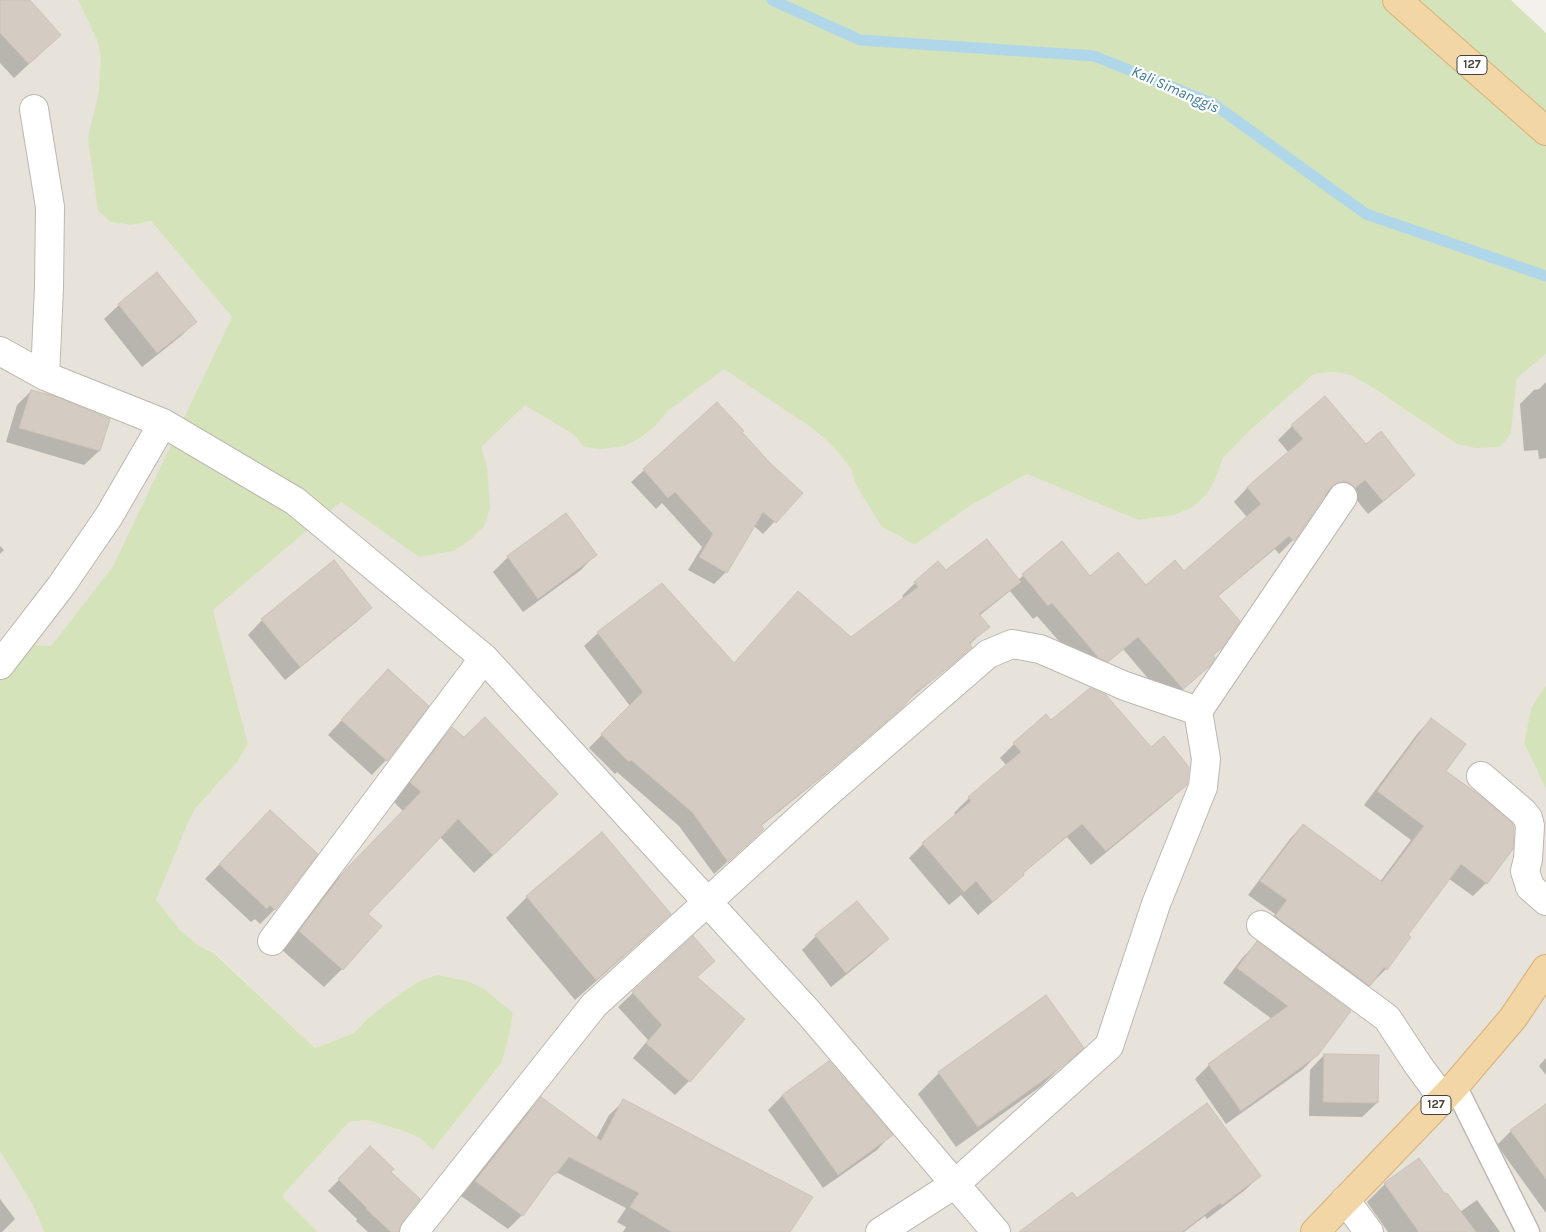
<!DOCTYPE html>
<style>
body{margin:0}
canvas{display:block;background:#f4f0eb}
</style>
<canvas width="1546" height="1232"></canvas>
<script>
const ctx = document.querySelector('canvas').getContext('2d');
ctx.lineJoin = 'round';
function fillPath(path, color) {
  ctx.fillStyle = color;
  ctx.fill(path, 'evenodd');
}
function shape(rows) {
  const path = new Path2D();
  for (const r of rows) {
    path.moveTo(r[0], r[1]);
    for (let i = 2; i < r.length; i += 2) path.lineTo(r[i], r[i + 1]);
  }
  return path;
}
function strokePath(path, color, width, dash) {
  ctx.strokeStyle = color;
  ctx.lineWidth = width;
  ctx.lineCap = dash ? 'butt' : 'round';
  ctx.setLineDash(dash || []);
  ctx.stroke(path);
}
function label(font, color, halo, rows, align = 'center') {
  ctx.font = font + ' Karla,sans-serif';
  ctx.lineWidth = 4.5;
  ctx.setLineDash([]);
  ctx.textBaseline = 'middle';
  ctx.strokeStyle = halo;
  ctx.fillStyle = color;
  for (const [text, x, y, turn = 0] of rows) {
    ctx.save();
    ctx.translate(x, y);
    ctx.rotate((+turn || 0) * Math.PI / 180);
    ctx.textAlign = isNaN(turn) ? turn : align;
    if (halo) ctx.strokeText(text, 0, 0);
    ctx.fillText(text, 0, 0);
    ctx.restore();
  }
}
fillPath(shape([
 [0,0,78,0,97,40,101,57,98,96,98,209,110,222,131,225,151,221,232,317,113,566,51,646,0,643],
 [1546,354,1546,685,1531,708,1524,743,1546,789,1546,1232,318,1232,282,1196,349,1122,367,1120,403,1131,420,1138,433,1150,502,1062,510,1031,513,1013,420,981,402,992,368,1018,354,1033,315,1048,215,953,199,946,180,930,156,900,187,825,195,809,238,761,248,744,213,610,341,502,419,557,454,551,469,541,487,466,480,447,525,404,573,434,584,447,655,426,668,411,724,368,809,426,825,439,838,452,851,469,857,487,882,527,898,535,914,545,973,504,1027,474,1138,520,1175,515,1193,507,1207,494,1216,478,1223,458,1248,432,1314,374,1332,372,1351,375,1383,394,1398,405,1457,444,1511,433,1517,378],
 [0,1151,33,1205,44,1232,0,1232]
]), '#e7e2da');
fillPath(shape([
 [78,0,1511,0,1546,33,1546,354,1517,378,1511,433,1500,447,1476,448,1457,444,1398,405,1383,394,1351,375,1332,372,1314,374,1248,432,1223,458,1216,478,1207,494,1193,507,1175,515,1138,520,1027,474,973,504,914,545,898,535,882,527,857,487,851,469,838,452,825,439,809,426,724,369,668,411,655,426,640,438,624,446,602,449,584,447,573,434,525,405,481,447,487,466,490,508,484,526,469,541,454,551,419,557,341,502,213,610,248,744,238,761,195,809,187,825,156,900,180,930,199,946,214,953,315,1048,354,1033,368,1018,402,992,420,981,437,975,467,981,484,989,513,1013,510,1031,502,1062,433,1150,420,1138,403,1131,367,1120,349,1122,282,1196,318,1232,44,1232,33,1205,0,1151,0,643,51,646,113,566,232,317,151,221,131,225,110,222,98,210,88,138,98,96,101,57,97,40],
 [1546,685,1546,789,1524,743,1531,708]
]), '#d4e3b9');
fillPath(shape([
 [0,0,28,0,45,49,14,78,0,63],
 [119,305,195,322,181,336,142,367,104,319],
 [1546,382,1546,458,1539,459,1538,450,1524,451,1520,404,1534,390,1539,389],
 [31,391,108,419,99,451,84,465,6,442,17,405],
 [1325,398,1365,446,1413,475,1400,488,1368,514,1351,493,1323,496,1294,539,1279,554,1275,549,1217,597,1221,647,1212,656,1209,665,1194,680,1168,702,1123,649,1093,675,1085,671,1037,616,1033,619,1010,591,979,616,988,627,969,645,971,647,957,660,906,702,888,720,823,776,761,826,749,842,714,874,679,826,617,772,615,774,589,748,630,706,584,646,598,633,733,664,851,639,904,599,902,596,915,583,946,572,1018,580,1062,543,1090,578,1146,587,1184,572,1247,517,1234,502,1247,488,1289,453,1278,440,1292,426],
 [717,404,741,432,769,464,801,493,763,534,754,526,726,572,714,584,688,570,702,547,662,503,656,509,631,482],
 [566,515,595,555,581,570,523,612,493,572,508,557],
 [0,546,4,550,0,554],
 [334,562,371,608,356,622,285,680,248,635,262,620],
 [374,685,427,706,386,760,372,775,328,735],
 [1431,719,1445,771,1486,883,1473,896,1449,879,1406,935,1386,969,1356,999,1263,930,1275,914,1248,895,1290,839,1303,825,1380,882,1411,840,1364,805,1418,733],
 [1051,722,1150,749,1186,784,1171,799,1091,865,1067,837,1022,874,1008,889,978,915,961,895,949,905,909,858,923,844,956,815,954,813,969,798,1007,766,1000,758,1014,744],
 [452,729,538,813,474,873,440,837,366,914,342,969,324,987,282,950,327,889,403,811,393,801,434,747],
 [256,826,316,854,274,910,260,924,255,919,251,922,205,879],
 [602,834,669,914,648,935,575,1000,506,918,527,897],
 [816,936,887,939,873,953,831,987,802,950],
 [1257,943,1317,1055,1302,1070,1226,1124,1195,1079,1209,1065,1272,1019,1223,983,1243,957],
 [714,961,696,978,689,1081,675,1095,633,1058,648,1040,618,1007,633,993],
 [1082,1047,1040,1087,956,1147,918,1094,939,1073],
 [1324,1055,1377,1103,1362,1117,1309,1116,1310,1070],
 [1546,1058,1546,1075,1539,1066],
 [829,1063,891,1135,877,1150,823,1188,768,1110,782,1096],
 [541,1099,596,1139,609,1115,624,1101,789,1232,623,1232,626,1227,617,1222,626,1208,556,1172,545,1183,522,1215,508,1229,461,1196,527,1113],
 [1546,1105,1546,1213,1497,1145,1511,1131],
 [370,1148,389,1172,401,1222,398,1232,368,1232,356,1221,357,1219,328,1191],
 [1418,1160,1445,1196,1460,1212,1477,1200,1500,1232,1388,1232,1367,1202,1385,1184],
 [1260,1176,1245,1190,1207,1219,1205,1216,1184,1232,1022,1232,1077,1200],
 [0,1199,15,1219,2,1232,0,1232]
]), '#0003');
strokePath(shape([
 [772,0,860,40,1094,56,1212,103,1366,214,1546,276]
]), '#afd7e9', 11);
const building = shape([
 [0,0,30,0,61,35,29,64,0,33,0,0],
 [157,272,197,322,157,353,118,304,157,272],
 [31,390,54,396,110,419,100,451,19,428,31,390],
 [1325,396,1366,444,1381,431,1415,475,1383,501,1365,480,1355,488,1351,484,1344,481,1337,483,1330,488,1295,540,1293,541,1289,536,1218,596,1240,621,1222,648,1213,655,1215,658,1210,666,1183,689,1138,637,1108,662,1099,658,1052,603,1048,606,1022,574,1062,541,1090,576,1118,552,1146,585,1175,560,1184,571,1261,504,1247,487,1303,439,1291,425,1325,396],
 [717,402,744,431,742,432,770,463,803,493,776,523,763,512,727,573,699,557,713,534,675,492,668,498,643,469,717,402],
 [566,513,597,555,538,599,507,556,566,513],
 [987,539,1021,582,979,614,990,627,969,643,972,647,949,667,915,693,903,707,838,763,761,825,764,829,728,862,692,812,631,760,629,762,601,734,643,692,597,632,662,583,734,663,798,591,851,637,918,587,914,582,938,561,946,570,987,539],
 [334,560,372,608,300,667,261,619,334,560],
 [388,669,429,706,387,761,341,720,388,669],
 [1090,688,1106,695,1151,747,1164,736,1189,767,1187,785,1106,851,1082,824,1023,873,1024,875,993,902,976,881,964,892,922,843,971,801,968,797,1021,752,1013,743,1046,714,1051,720,1090,688],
 [485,717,558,794,493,855,458,819,368,914,382,926,343,970,299,931,346,869,421,792,410,782,452,727,464,737,485,717],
 [1431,718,1466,744,1446,771,1482,797,1512,823,1514,827,1513,849,1487,884,1461,864,1408,935,1411,937,1387,970,1384,967,1370,986,1275,916,1287,900,1260,881,1303,824,1382,882,1424,826,1377,791,1431,718],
 [270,810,318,854,275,910,270,905,267,909,219,864,270,810],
 [602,832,671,914,596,980,526,896,602,832],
 [857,901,889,939,846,973,815,935,857,901],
 [693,936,715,961,697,977,745,1019,690,1082,646,1043,662,1025,632,992,693,936],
 [1257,941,1351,1011,1318,1055,1241,1111,1208,1064,1288,1006,1237,968,1257,941],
 [1046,995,1084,1048,1063,1066,978,1127,938,1072,1046,995],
 [1324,1054,1379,1055,1378,1103,1323,1102,1324,1054],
 [829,1061,893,1135,838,1175,782,1095,829,1061],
 [541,1097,601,1141,623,1099,813,1197,790,1232,672,1232,630,1207,639,1193,569,1157,556,1174,554,1173,523,1216,475,1181,541,1097],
 [1207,1103,1261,1176,1222,1205,1220,1203,1182,1232,1019,1232,1072,1192,1077,1198,1207,1103],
 [1546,1104,1546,1179,1510,1130,1546,1104],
 [370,1146,394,1169,391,1172,420,1199,402,1222,399,1232,391,1232,366,1209,367,1208,338,1179,370,1146],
 [1419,1158,1445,1194,1447,1193,1476,1232,1419,1232,1384,1183,1419,1158]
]);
fillPath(building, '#d4cbc2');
strokePath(building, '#cec2b6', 1);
const lane = shape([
 [1455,1086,1528,1232]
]);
const street = shape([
 [34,109,50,207,49,288,45,376],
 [0,351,45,376,163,423,295,501,484,658,809,1013,996,1232],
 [0,665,61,586,109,516,163,423],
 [1481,776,1523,812,1528,818,1530,826,1528,859,1525,871,1530,887,1546,901],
 [1261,925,1387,1018,1418,1065,1443,1099],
 [272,941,484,658],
 [1345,1200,1369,1232],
 [414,1232,594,1005,823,797,988,654,1012,644,1040,649,1125,686,1198,711],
 [880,1232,955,1184,1109,1046,1156,904,1203,787,1206,759,1198,711,1343,497]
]);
const primary = shape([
 [1397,0,1546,131],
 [1315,1232,1455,1086,1513,1018,1546,969]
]);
strokePath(lane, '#beb7af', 25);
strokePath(street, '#beb7af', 30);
strokePath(primary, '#d7b176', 30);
strokePath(lane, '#fff', 22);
strokePath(street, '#fff', 28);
strokePath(primary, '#f3d6a5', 28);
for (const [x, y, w] of [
 [1472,65,30],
 [1436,1105,30]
]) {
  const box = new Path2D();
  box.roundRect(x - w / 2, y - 9.5, w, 19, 4);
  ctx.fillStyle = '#fff';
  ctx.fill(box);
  strokePath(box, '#47413a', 1);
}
label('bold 12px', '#47413a', null, [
 ["127",1472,65],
 ["127",1436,1105]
]);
label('italic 15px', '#3a7999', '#fff', [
 ["Kali Simanggis",1175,90,24]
]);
</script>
